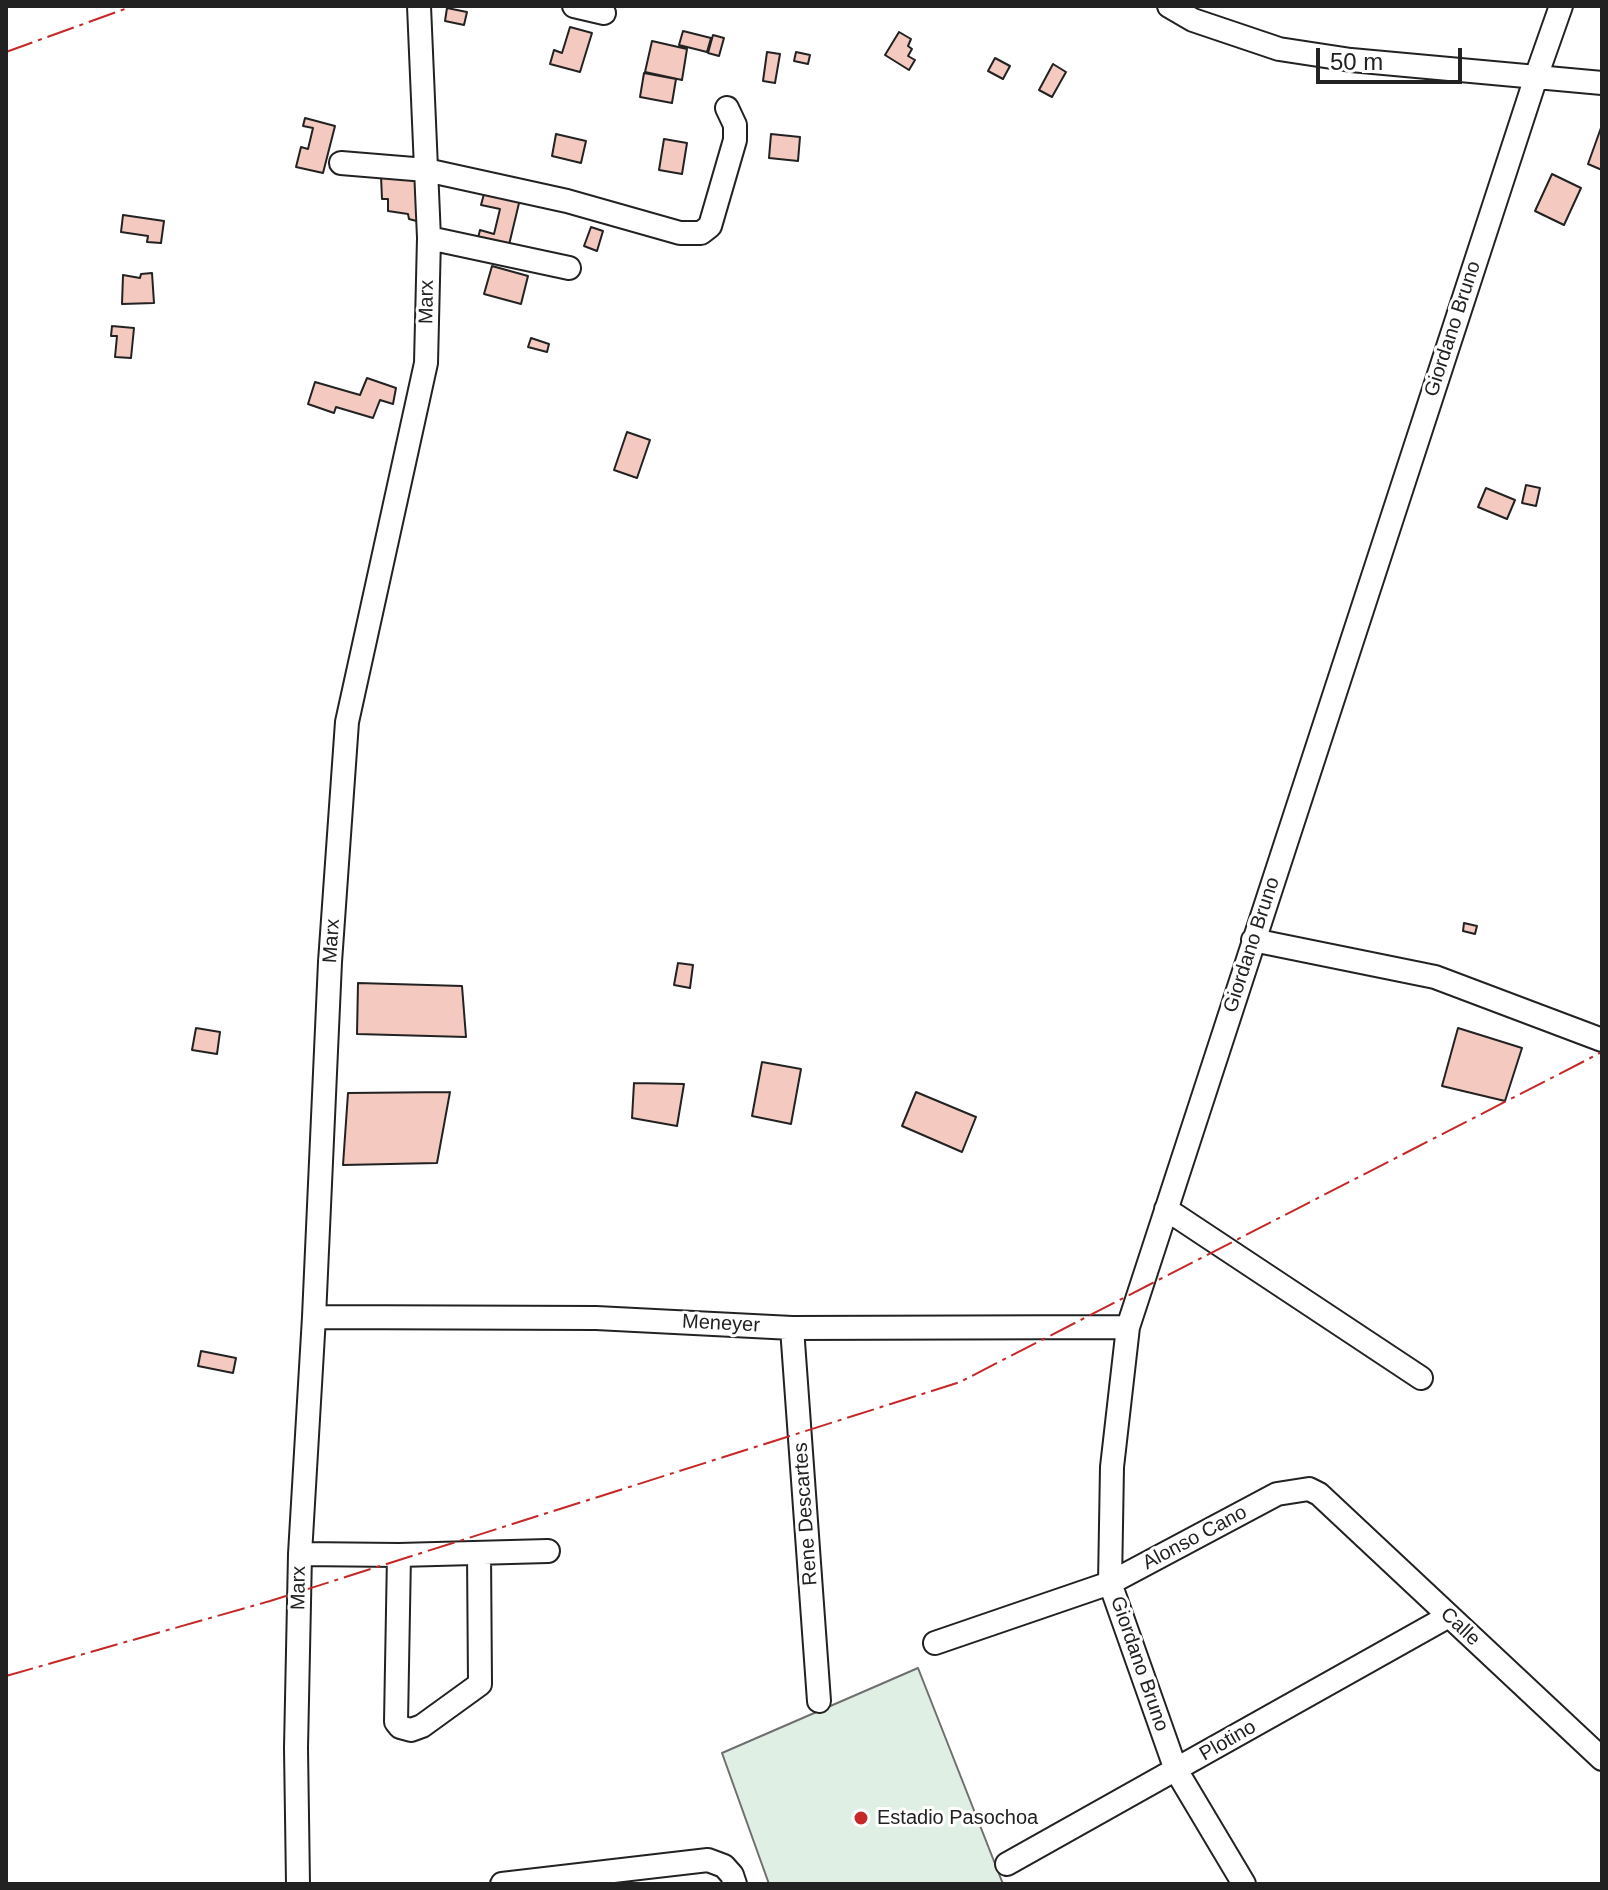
<!DOCTYPE html>
<style>
body{margin:0}
#map{position:relative;width:1608px;height:1890px;overflow:hidden;background:#fff;font-family:Helvetica,sans-serif}
canvas{display:block}
.frame{position:absolute;inset:0;border:8px solid #222;pointer-events:none}
.scale{position:absolute;left:1316px;top:48px;width:146px;height:36px;box-sizing:border-box;border:4px solid #222;border-top:0;padding-left:10px;font-size:24px;line-height:28px;white-space:nowrap;color:#222;-webkit-text-stroke:6px #fff;paint-order:stroke}
</style>
<div id="map">
<canvas width="1608" height="1890"></canvas>
<div class="frame"></div>
<div class="scale">50 m</div>
</div>
<script>
const ctx = document.querySelector('canvas').getContext('2d');
ctx.lineJoin = 'round';
function fillPath(path, color) {
  ctx.fillStyle = color;
  ctx.fill(path, 'evenodd');
}
function shape(rows) {
  const path = new Path2D();
  for (const r of rows) {
    path.moveTo(r[0], r[1]);
    for (let i = 2; i < r.length; i += 2) path.lineTo(r[i], r[i + 1]);
  }
  return path;
}
function strokePath(path, color, width, dash) {
  ctx.strokeStyle = color;
  ctx.lineWidth = width;
  ctx.lineCap = dash ? 'butt' : 'round';
  ctx.setLineDash(dash || []);
  ctx.stroke(path);
}
function label(font, color, halo, rows, align = 'center') {
  ctx.font = font + ' Helvetica,sans-serif';
  ctx.lineWidth = 6;
  ctx.setLineDash([]);
  ctx.textBaseline = 'middle';
  ctx.strokeStyle = halo;
  ctx.fillStyle = color;
  for (const [text, x, y, turn = 0] of rows) {
    ctx.save();
    ctx.translate(x, y);
    ctx.rotate((+turn || 0) * Math.PI / 180);
    ctx.textAlign = isNaN(turn) ? turn : align;
    if (halo) ctx.strokeText(text, 0, 0);
    ctx.fillText(text, 0, 0);
    ctx.restore();
  }
}
const green = shape([
 [918,1668,1003,1884,769,1884,722,1753,918,1668]
]);
fillPath(green, '#e0efe3');
strokePath(green, '#6f6f6f', 2);
const building = shape([
 [447,8,467,12,464,25,445,21,447,8],
 [570,27,592,33,580,72,550,64,554,50,562,53,570,27],
 [683,31,711,38,707,52,679,45,683,31],
 [899,32,911,39,908,46,912,49,908,56,915,60,909,70,885,55,899,32],
 [713,35,724,38,719,56,708,53,713,35],
 [652,41,687,49,682,80,645,72,652,41],
 [767,52,780,54,775,83,763,81,767,52],
 [796,52,810,55,808,64,794,61,796,52],
 [995,58,1010,66,1003,79,988,71,995,58],
 [1053,64,1066,72,1052,97,1039,90,1053,64],
 [644,73,676,79,672,103,640,97,644,73],
 [305,118,335,126,323,173,296,167,301,147,308,149,313,128,303,126,305,118],
 [1602,125,1602,170,1588,164,1602,125],
 [556,134,586,141,581,163,552,156,556,134],
 [771,134,800,137,798,161,769,158,771,134],
 [664,139,687,143,682,174,659,170,664,139],
 [414,174,414,181,422,184,424,223,409,219,408,214,388,211,388,199,382,199,381,176,414,174],
 [1552,174,1581,188,1564,225,1535,211,1552,174],
 [485,190,520,199,508,249,477,242,480,230,494,234,500,209,481,205,485,190],
 [123,215,164,221,161,243,147,242,148,236,121,232,123,215],
 [591,227,603,231,597,251,584,246,591,227],
 [492,266,528,276,521,304,484,294,492,266],
 [152,273,154,303,122,304,123,275,140,278,141,274,152,273],
 [112,326,134,328,131,358,115,357,117,336,111,336,112,326],
 [531,338,549,344,547,352,528,347,531,338],
 [367,378,396,388,393,404,380,400,373,418,336,407,334,413,308,404,315,382,360,395,367,378],
 [627,432,650,440,637,478,614,470,627,432],
 [1526,485,1540,488,1536,506,1522,503,1526,485],
 [1486,488,1515,500,1507,519,1478,507,1486,488],
 [1464,923,1477,926,1475,934,1463,931,1464,923],
 [678,963,693,965,690,988,674,985,678,963],
 [358,983,462,986,466,1037,357,1034,358,983],
 [196,1028,220,1032,217,1054,192,1050,196,1028],
 [1458,1028,1522,1048,1505,1101,1442,1086,1458,1028],
 [762,1062,801,1069,791,1124,752,1116,762,1062],
 [634,1083,684,1084,677,1126,632,1118,634,1083],
 [450,1092,437,1163,343,1165,348,1093,450,1092],
 [916,1092,976,1117,962,1152,902,1126,916,1092],
 [201,1351,236,1358,233,1373,198,1366,201,1351]
]);
fillPath(building, '#f3c9c0');
strokePath(building, '#222', 2);
const minor = shape([
 [574,6,604,13],
 [1169,6,1193,20,1279,49,1351,60,1602,83],
 [341,163,426,170,567,201,680,233,701,233,710,226,735,140,735,125,727,108],
 [429,238,569,268],
 [1253,940,1435,977,1602,1040],
 [1166,1209,1421,1378],
 [314,1317,596,1318,792,1328,1128,1327],
 [792,1328,819,1701],
 [300,1554,399,1555,548,1551],
 [399,1555,396,1722,400,1727,411,1730,422,1726,480,1684,479,1553],
 [935,1643,1110,1583,1277,1494,1309,1489,1319,1494,1602,1759],
 [1007,1864,1449,1616],
 [298,1884,296,1748,300,1554,314,1317,330,962,347,722,426,363,429,238,419,6],
 [502,1884,708,1860,724,1866,732,1875,735,1884],
 [1244,1884,1176,1770,1110,1583,1112,1467,1128,1327,1536,77,1561,6]
]);
strokePath(minor, '#222', 26);
strokePath(minor, '#fff', 22);
strokePath(shape([
 [6,52,133,6],
 [6,1676,270,1601,960,1382,1602,1052]
]), '#c62828', 2, [28, 6, 4, 6]);
for (const [x, y, r, color] of [
 [861,1818,8,"#c62828"]
]) {
  const dot = new Path2D();
  dot.arc(x, y, r, 0, 2 * Math.PI);
  ctx.fillStyle = color;
  ctx.fill(dot);
  strokePath(dot, '#fff', 3);
}
label('20px', '#222', '#fff', [
 ["Marx",427,302,-89],
 ["Giordano Bruno",1453,329,-72],
 ["Marx",332,941,-86],
 ["Giordano Bruno",1252,945,-72],
 ["Meneyer",721,1324,3],
 ["Rene Descartes",806,1514,-94],
 ["Alonso Cano",1195,1538,-28],
 ["Marx",299,1588,-89],
 ["Calle",1460,1627,43],
 ["Giordano Bruno",1139,1664,71],
 ["Plotino",1228,1741,-30]
]);
label('20px', '#222', '#fff', [
 ["Estadio Pasochoa",877,1818]
], 'left');
</script>
